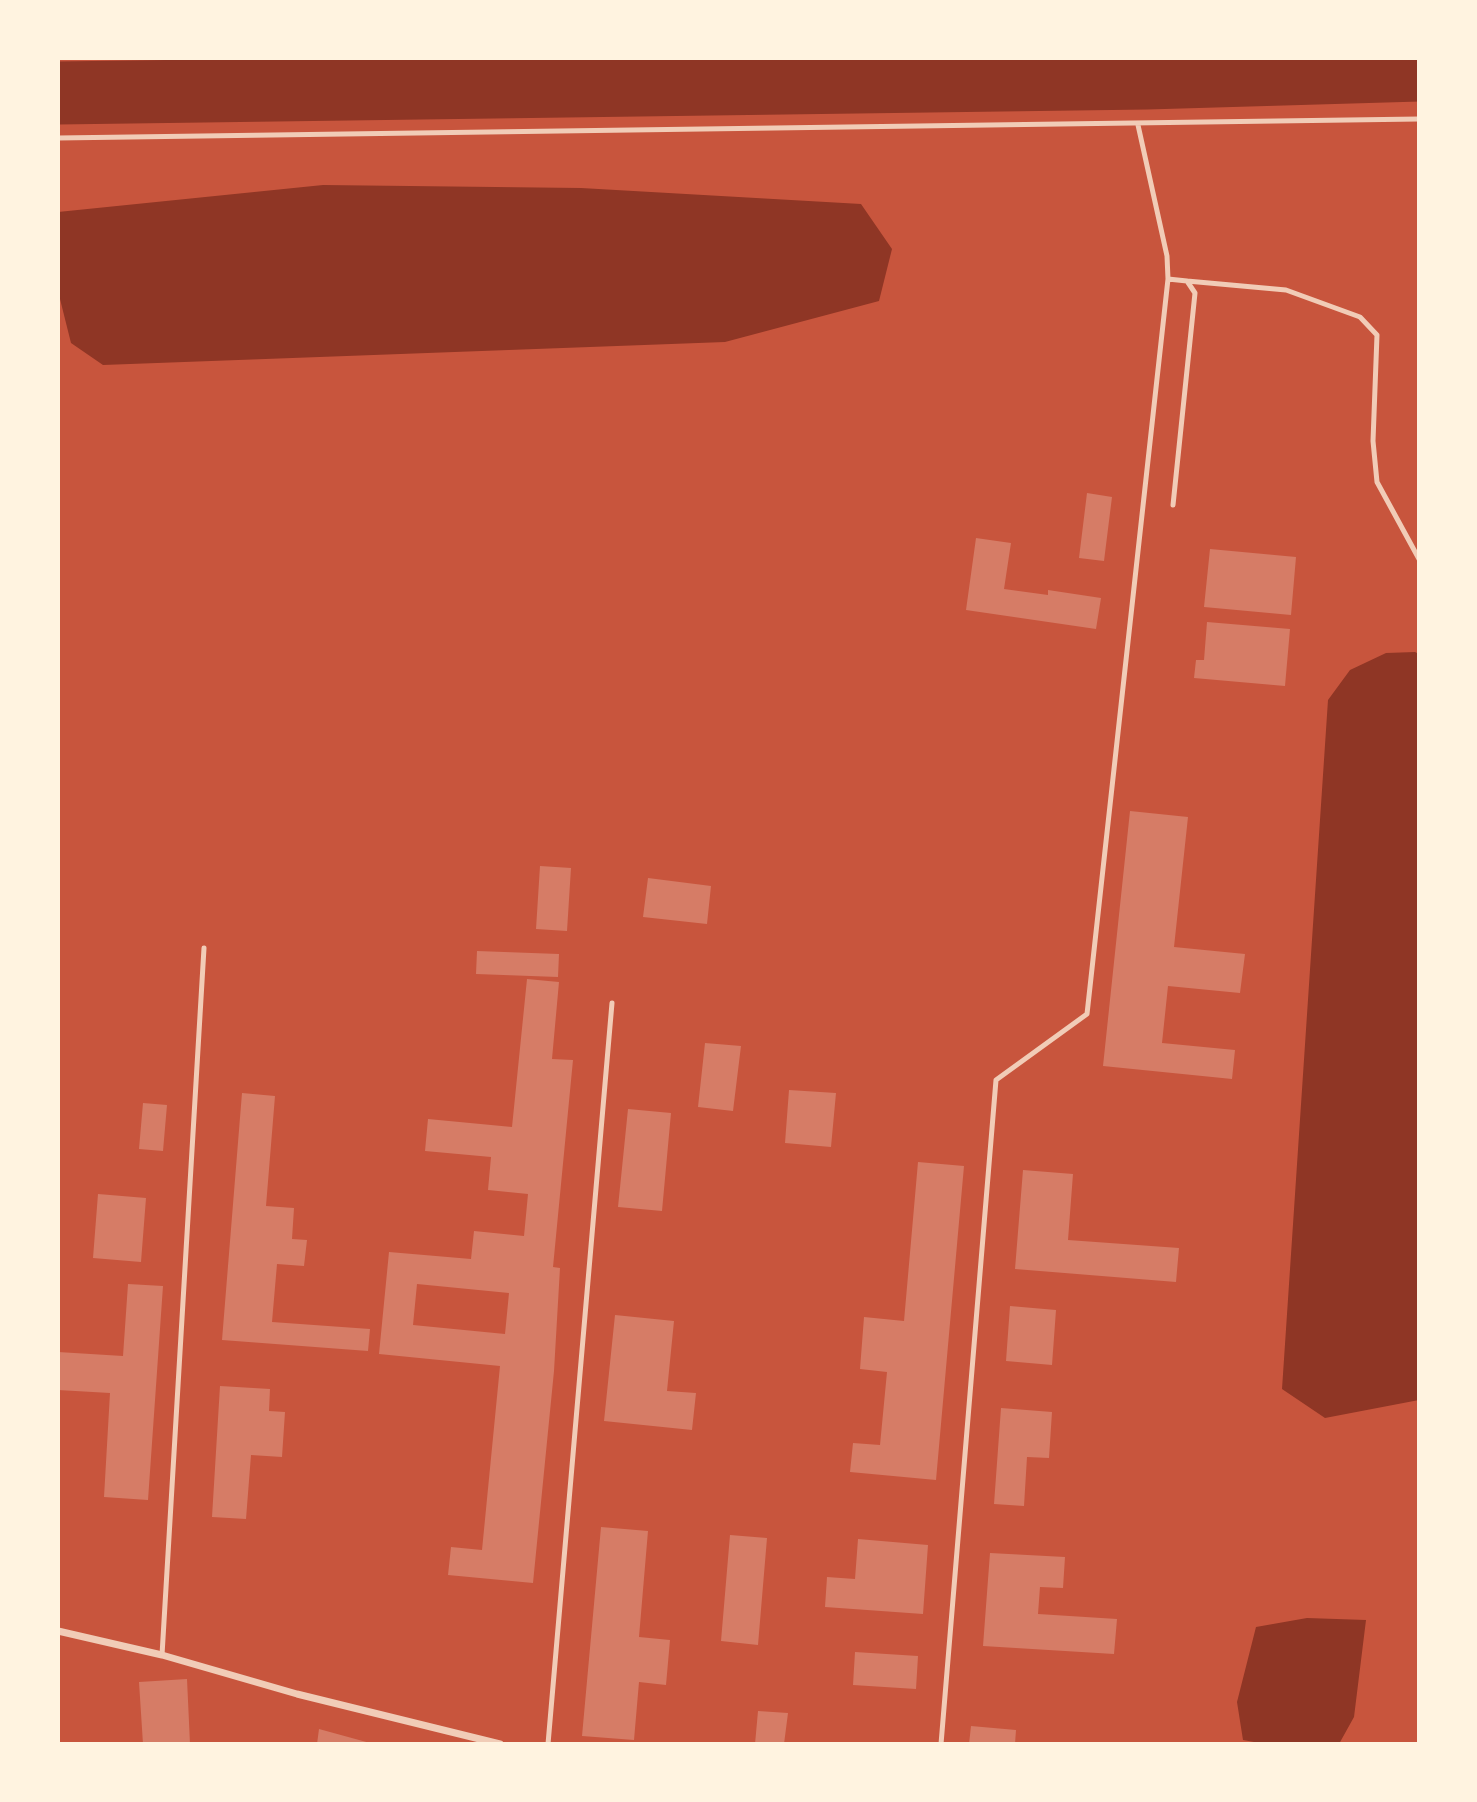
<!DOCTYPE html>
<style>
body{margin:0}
#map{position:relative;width:1477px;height:1802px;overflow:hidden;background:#c8553d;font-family:Montserrat,sans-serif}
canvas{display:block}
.frame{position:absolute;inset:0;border:60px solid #fff3e0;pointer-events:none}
</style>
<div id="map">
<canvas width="1477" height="1802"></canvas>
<div class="frame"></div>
</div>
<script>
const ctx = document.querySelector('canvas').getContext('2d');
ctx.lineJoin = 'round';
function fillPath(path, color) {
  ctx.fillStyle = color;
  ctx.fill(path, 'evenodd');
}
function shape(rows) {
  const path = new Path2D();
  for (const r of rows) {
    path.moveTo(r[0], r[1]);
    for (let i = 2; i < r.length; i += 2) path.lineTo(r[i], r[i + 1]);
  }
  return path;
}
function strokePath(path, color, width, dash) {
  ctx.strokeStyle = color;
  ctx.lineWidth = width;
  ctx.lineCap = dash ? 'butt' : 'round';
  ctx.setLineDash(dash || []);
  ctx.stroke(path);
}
fillPath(shape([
 [323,185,581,188,861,204,892,249,879,301,725,342,103,365,71,343,58,291,58,212],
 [1415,652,1419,654,1419,1400,1325,1418,1282,1389,1328,700,1350,670,1386,653],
 [1307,1618,1366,1620,1354,1717,1339,1744,1265,1744,1243,1740,1237,1702,1256,1627]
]), '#8f3625');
strokePath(shape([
 [58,93,1147,78,1419,70]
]), '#8f3625', 63);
fillPath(shape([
 [1087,493,1112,497,1104,561,1079,558],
 [976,538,1011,543,1004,589,1048,595,1048,590,1101,598,1096,629,966,610],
 [1210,549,1296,557,1291,615,1204,607],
 [1207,622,1290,629,1285,686,1194,678,1196,660,1204,660],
 [1130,811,1188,817,1174,947,1245,954,1240,993,1168,986,1162,1043,1235,1050,1232,1079,1103,1066],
 [540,866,571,868,567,931,536,929],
 [648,878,711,886,707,924,643,917],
 [477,951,559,954,558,977,476,974],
 [527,979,559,982,552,1059,573,1060,553,1267,560,1268,554,1371,533,1583,448,1575,451,1547,482,1550,500,1366,379,1354,389,1252,471,1259,474,1231,524,1236,528,1194,488,1190,491,1157,425,1151,428,1119,512,1127],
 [417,1284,509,1293,505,1334,413,1325],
 [705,1043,741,1046,733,1111,698,1107],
 [789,1090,836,1093,831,1147,785,1143],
 [242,1093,275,1096,266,1206,294,1208,292,1239,307,1240,304,1266,277,1264,272,1322,370,1329,368,1351,222,1340],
 [143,1103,167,1105,163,1151,139,1149],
 [628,1109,671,1113,662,1211,618,1207],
 [918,1162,964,1166,936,1480,850,1472,853,1443,880,1445,887,1372,860,1369,864,1317,904,1321],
 [1023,1170,1073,1174,1068,1240,1179,1248,1176,1282,1015,1269],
 [98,1194,146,1198,141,1262,93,1258],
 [128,1284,163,1286,148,1500,104,1497,110,1393,58,1390,58,1352,123,1356],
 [1010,1306,1056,1310,1052,1365,1006,1361],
 [615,1315,674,1321,667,1391,696,1393,692,1430,604,1421],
 [220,1386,270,1389,269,1411,285,1412,282,1457,251,1455,246,1519,212,1517],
 [1001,1408,1052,1412,1049,1458,1027,1457,1024,1506,994,1504],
 [601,1527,648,1531,639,1637,670,1640,666,1685,639,1682,634,1740,582,1736],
 [730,1535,767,1538,758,1645,721,1641],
 [858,1539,928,1545,923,1614,825,1607,827,1577,855,1579],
 [990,1553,1065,1557,1063,1588,1040,1587,1038,1614,1117,1619,1114,1654,983,1646],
 [855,1652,918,1656,916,1689,853,1685],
 [187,1679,190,1744,143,1744,139,1682],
 [758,1711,788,1713,784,1744,755,1744],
 [971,1726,1016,1730,1015,1744,969,1744],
 [319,1729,370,1743,370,1744,317,1744]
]), '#d67c66');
strokePath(shape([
 [58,138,1419,119],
 [1168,279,1187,281,1195,293,1173,505],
 [1187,281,1286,290,1360,317,1377,335,1373,441,1377,482,1419,559],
 [162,1655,204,948],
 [548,1744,612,1003],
 [941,1744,996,1080,1087,1014,1168,279,1167,256,1138,125]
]), '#f1ccb7', 5);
strokePath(shape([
 [58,1631,162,1655,297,1694,500,1744]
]), '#f1ccb7', 7);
</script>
